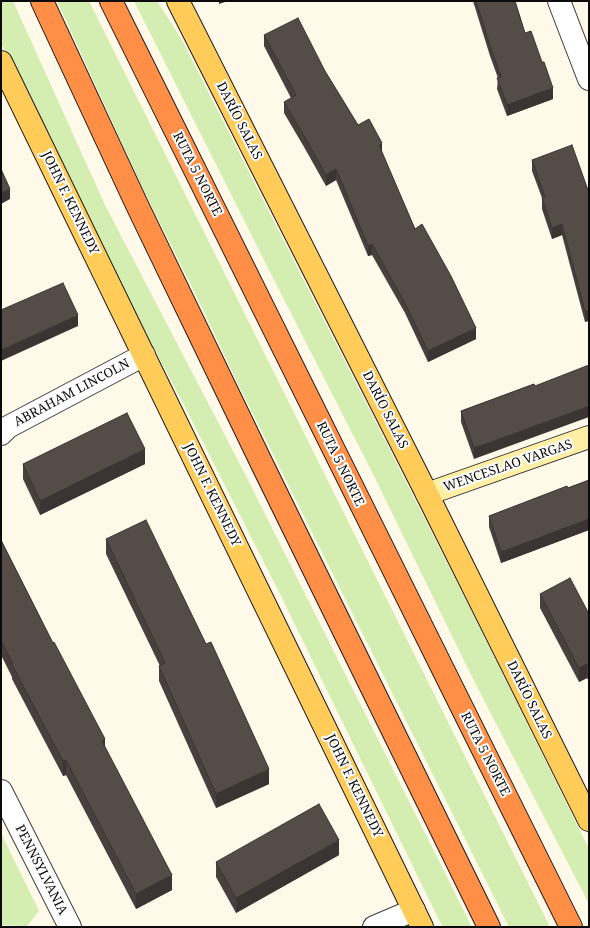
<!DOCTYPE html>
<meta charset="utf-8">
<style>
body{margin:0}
#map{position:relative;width:590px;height:928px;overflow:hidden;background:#fff9e9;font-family:"Noto Serif",serif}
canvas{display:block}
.frame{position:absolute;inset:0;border:2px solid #0b0b0b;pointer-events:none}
</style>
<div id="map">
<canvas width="590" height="928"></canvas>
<div class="frame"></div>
</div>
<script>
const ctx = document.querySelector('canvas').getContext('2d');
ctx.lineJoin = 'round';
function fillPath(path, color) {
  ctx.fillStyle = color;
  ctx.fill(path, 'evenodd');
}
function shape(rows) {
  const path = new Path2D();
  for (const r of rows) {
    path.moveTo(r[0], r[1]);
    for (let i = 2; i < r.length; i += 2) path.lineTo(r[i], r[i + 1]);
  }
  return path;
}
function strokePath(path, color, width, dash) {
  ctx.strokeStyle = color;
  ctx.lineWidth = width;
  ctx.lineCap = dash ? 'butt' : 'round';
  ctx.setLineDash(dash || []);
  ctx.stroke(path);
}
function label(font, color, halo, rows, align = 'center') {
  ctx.font = font + ' "Noto Serif",serif';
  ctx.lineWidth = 4;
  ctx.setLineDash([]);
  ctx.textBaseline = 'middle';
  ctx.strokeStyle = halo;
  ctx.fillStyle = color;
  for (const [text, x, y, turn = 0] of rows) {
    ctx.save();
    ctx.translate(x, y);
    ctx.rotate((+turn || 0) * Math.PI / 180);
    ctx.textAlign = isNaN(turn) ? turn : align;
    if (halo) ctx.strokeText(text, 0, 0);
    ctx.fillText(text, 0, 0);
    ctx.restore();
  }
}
fillPath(shape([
 [1,1,13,1,105,205,243,470,472,927,443,927,439,920,280,594,183,403,89,227,48,139,1,43],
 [57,1,89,1,550,927,509,927,237,382,195,293,143,189],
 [134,1,157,1,182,40,469,606,589,849,589,904,471,675,375,478,270,272],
 [1,833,39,911,27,926,1,925]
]), '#d4edb0');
const street = shape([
 [559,1,589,79],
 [1,434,8,427,144,355],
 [1,791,70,927],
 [374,927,414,910]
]);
const secondary = shape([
 [427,494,589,437]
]);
const primary = shape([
 [178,1,427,494,589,820],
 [1,62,422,927]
]);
const highway = shape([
 [42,1,137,205,263,466,489,927],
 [111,1,571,927]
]);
strokePath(street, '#3e3e3e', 24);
strokePath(secondary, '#2d2d2d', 24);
strokePath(primary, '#1c1c1c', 24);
strokePath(highway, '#1c1c1c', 24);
strokePath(street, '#fff', 22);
strokePath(secondary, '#ffefa4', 22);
strokePath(primary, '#ffcb59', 22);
strokePath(highway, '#ff8e47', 22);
fillPath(shape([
 [473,1,515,1,525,33,553,99,507,116,497,89,498,78,490,56],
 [264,35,325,71,358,125,382,153,415,229,476,339,428,362,405,313,372,255,368,256,336,180,326,186,304,147,284,113,284,102,291,98,264,46],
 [532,160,589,193,585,322,562,235,552,239,542,209,542,198,532,171],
 [534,384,474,459,461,422,461,411],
 [23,464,145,464,40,515,23,479],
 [589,480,589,530,501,563,489,527,489,516],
 [106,539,269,784,216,808,159,681,159,666,160,666,106,554],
 [1,540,105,747,172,890,136,909,66,775,63,776,12,679,12,677,1,655],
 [540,594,589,614,589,681,587,678,579,682,540,608],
 [339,855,236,913,216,877,216,862]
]), '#49403d');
fillPath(shape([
 [219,1,228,1,219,4],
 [553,88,553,99,507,116,507,105],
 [382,143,382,154,379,145],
 [336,169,336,180,326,186,326,175],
 [10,189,10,199,1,204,1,193],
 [562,224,562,235,552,239,552,228],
 [372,244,372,255,368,256,368,246],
 [589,310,589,321,585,322,585,311],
 [78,315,78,326,1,361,1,350],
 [476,328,476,339,428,362,428,351],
 [589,406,589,417,474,459,474,448],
 [145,449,145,464,40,515,40,501],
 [589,519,589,530,501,563,501,552],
 [587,664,587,678,579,682,579,668],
 [105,739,105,754,102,741],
 [66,760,66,775,63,776,63,761],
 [269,769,269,784,216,808,216,794],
 [339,840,339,855,236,913,236,898],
 [172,875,172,890,136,909,136,894]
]), '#3c3432');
const building = shape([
 [476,1,515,1,525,33,531,31,542,62,544,62,553,88,507,105,497,78,501,77,490,46,476,1],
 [298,18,325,71,358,125,369,119,382,143,379,145,415,229,422,224,451,276,476,328,428,351,405,303,372,244,368,246,336,169,326,175,304,136,284,102,296,95,264,35,298,18],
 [572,145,589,193,589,310,585,311,562,224,552,228,542,198,545,197,532,160,572,145],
 [1,169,10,189,1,193,1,169],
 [63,283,78,315,1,350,1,310,63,283],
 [589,365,589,406,474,448,461,411,534,384,535,386,589,365],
 [127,413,145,449,40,501,23,464,127,413],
 [589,480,589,519,501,552,489,516,567,486,568,488,589,480],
 [146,520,206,644,211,642,269,769,216,794,159,666,165,663,106,539,146,520],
 [1,540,53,643,54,642,105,739,102,741,172,875,136,894,66,760,63,761,12,665,13,664,1,641,1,540],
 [570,578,589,614,589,668,587,664,579,668,540,594,570,578],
 [319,804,339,840,236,898,216,862,319,804]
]);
fillPath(building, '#554b47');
strokePath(building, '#3c3432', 1);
label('13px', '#0b0b0b', '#fff', [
 ["DARÍO SALAS",239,121,63],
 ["RUTA 5 NORTE",197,174,63],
 ["JOHN F. KENNEDY",70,203,64],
 ["ABRAHAM LINCOLN",72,393,-28],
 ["DARÍO SALAS",385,410,63],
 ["RUTA 5 NORTE",340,464,64],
 ["WENCESLAO VARGAS",508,466,-19],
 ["JOHN F. KENNEDY",212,495,64],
 ["DARÍO SALAS",529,700,64],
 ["RUTA 5 NORTE",485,754,63],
 ["JOHN F. KENNEDY",354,786,64],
 ["PENNSYLVANIA",41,870,63]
]);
</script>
